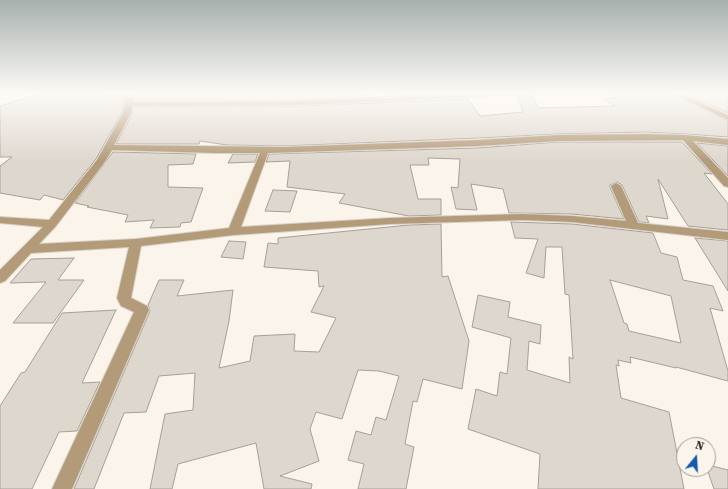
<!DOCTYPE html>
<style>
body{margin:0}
#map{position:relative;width:728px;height:489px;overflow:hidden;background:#fbf4ea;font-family:"Source Serif 4",serif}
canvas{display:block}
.north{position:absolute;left:676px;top:437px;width:40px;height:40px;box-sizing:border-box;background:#fbf4ea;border:1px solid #a19c94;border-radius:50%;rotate:18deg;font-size:11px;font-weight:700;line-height:16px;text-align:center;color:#191713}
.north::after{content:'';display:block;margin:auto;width:14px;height:18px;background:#145baa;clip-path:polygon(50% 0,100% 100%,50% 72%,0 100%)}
</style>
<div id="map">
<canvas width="728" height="489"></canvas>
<div class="north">N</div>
</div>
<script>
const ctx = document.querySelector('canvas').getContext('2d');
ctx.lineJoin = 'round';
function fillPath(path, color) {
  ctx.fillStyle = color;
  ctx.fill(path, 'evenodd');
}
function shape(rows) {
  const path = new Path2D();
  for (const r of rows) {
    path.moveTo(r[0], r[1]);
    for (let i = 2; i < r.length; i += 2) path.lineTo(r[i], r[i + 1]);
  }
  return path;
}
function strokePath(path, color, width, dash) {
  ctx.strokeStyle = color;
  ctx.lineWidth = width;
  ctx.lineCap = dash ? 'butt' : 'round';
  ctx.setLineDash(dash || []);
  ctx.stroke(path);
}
const building = shape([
 [42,93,108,94,124,99,122,112,96,159,63,200,44,195,40,200,0,193,0,166,12,157,0,157,0,123,1,123,0,120,0,106,42,93],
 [137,93,365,93,367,96,301,100,135,100,135,98,133,96,137,93],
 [644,93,670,93,728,121,728,137,685,134,646,132,558,134,478,138,284,146,227,145,200,141,199,144,116,144,132,114,133,107,301,106,468,99,480,116,523,112,517,95,533,96,538,108,615,106,604,99,616,98,611,95,644,93],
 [682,93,728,93,728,113,682,93],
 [558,142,682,142,712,174,704,173,728,204,728,230,688,226,658,179,668,219,646,216,649,223,639,222,622,185,617,182,610,185,610,187,624,219,572,214,509,213,503,189,471,184,477,210,456,209,451,187,458,188,460,159,428,158,429,165,410,165,418,199,441,199,441,215,409,216,339,203,345,194,287,187,290,161,266,162,269,154,478,148,558,142],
 [697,143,728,146,728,176,697,143],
 [113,152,196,154,193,164,168,165,168,187,203,188,191,222,181,223,180,227,150,228,154,220,125,222,128,215,87,207,89,206,75,203,113,152],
 [233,154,258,154,255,162,228,163,233,154],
 [273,190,297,191,290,212,265,211,273,190],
 [511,222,572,224,653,233,661,253,677,257,683,280,713,286,723,311,710,308,728,371,728,381,676,367,676,368,630,357,631,363,618,360,619,366,616,365,621,398,669,412,684,489,538,489,540,454,468,429,476,389,497,396,500,372,507,374,511,338,472,327,478,295,510,302,508,317,541,325,540,344,529,341,527,370,570,383,569,357,573,359,569,295,565,294,562,247,546,247,544,278,526,273,538,239,515,238,511,222],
 [610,280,671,296,681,343,629,331,627,324,624,323,610,280],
 [441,224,442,277,448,276,469,341,462,389,423,379,417,402,413,401,405,444,414,447,406,489,358,489,364,464,348,460,356,431,371,435,376,417,386,420,399,376,379,371,358,370,342,419,316,412,310,429,319,461,280,476,312,484,311,489,264,489,256,443,178,464,172,489,150,489,165,414,193,410,195,373,159,376,146,412,124,413,94,489,74,489,150,311,148,305,159,280,184,280,177,296,233,290,229,321,219,368,250,361,254,336,295,334,294,351,319,352,336,318,311,312,324,286,319,287,318,271,264,267,268,243,278,244,278,238,409,225,441,224],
 [695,238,728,241,728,291,695,238],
 [229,241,246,242,243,259,221,257,229,241],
 [74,258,58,280,84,280,53,323,13,323,46,282,10,283,31,259,74,258],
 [116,310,82,383,100,382,77,431,59,432,32,489,0,489,0,406,21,373,25,372,62,313,116,310],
 [708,465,728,470,728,489,714,489,707,469,708,465]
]);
fillPath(building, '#ded7cd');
strokePath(building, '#a69f96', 1);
const minor = shape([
 [109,93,130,95,134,98,133,102,301,101,426,94,516,93,513,95,301,105,132,106,131,113,114,145,284,147,478,140,558,135,646,134,685,135,728,139,728,145,693,141,728,178,728,187,724,186,683,140,558,141,478,146,268,153,241,227,390,218,522,214,572,216,626,221,611,186,616,183,621,186,638,223,728,232,728,240,572,222,522,220,390,224,234,235,141,246,131,298,147,306,149,310,72,489,52,489,134,312,121,306,117,298,129,247,31,253,5,281,0,283,0,270,43,227,0,223,0,217,49,220,97,160,123,113,126,98,109,93],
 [112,150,214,153,260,153,229,228,136,239,39,244,56,226,104,163,112,150],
 [671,93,679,93,728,115,728,120,671,93]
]);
strokePath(minor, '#d7d1c8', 2);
fillPath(minor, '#b39b79');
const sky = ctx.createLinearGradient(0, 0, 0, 161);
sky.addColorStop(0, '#a7b1ae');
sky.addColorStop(0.58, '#fdfaf6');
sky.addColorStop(1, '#fdfaf600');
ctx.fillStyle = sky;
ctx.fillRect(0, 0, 728, 161);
</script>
